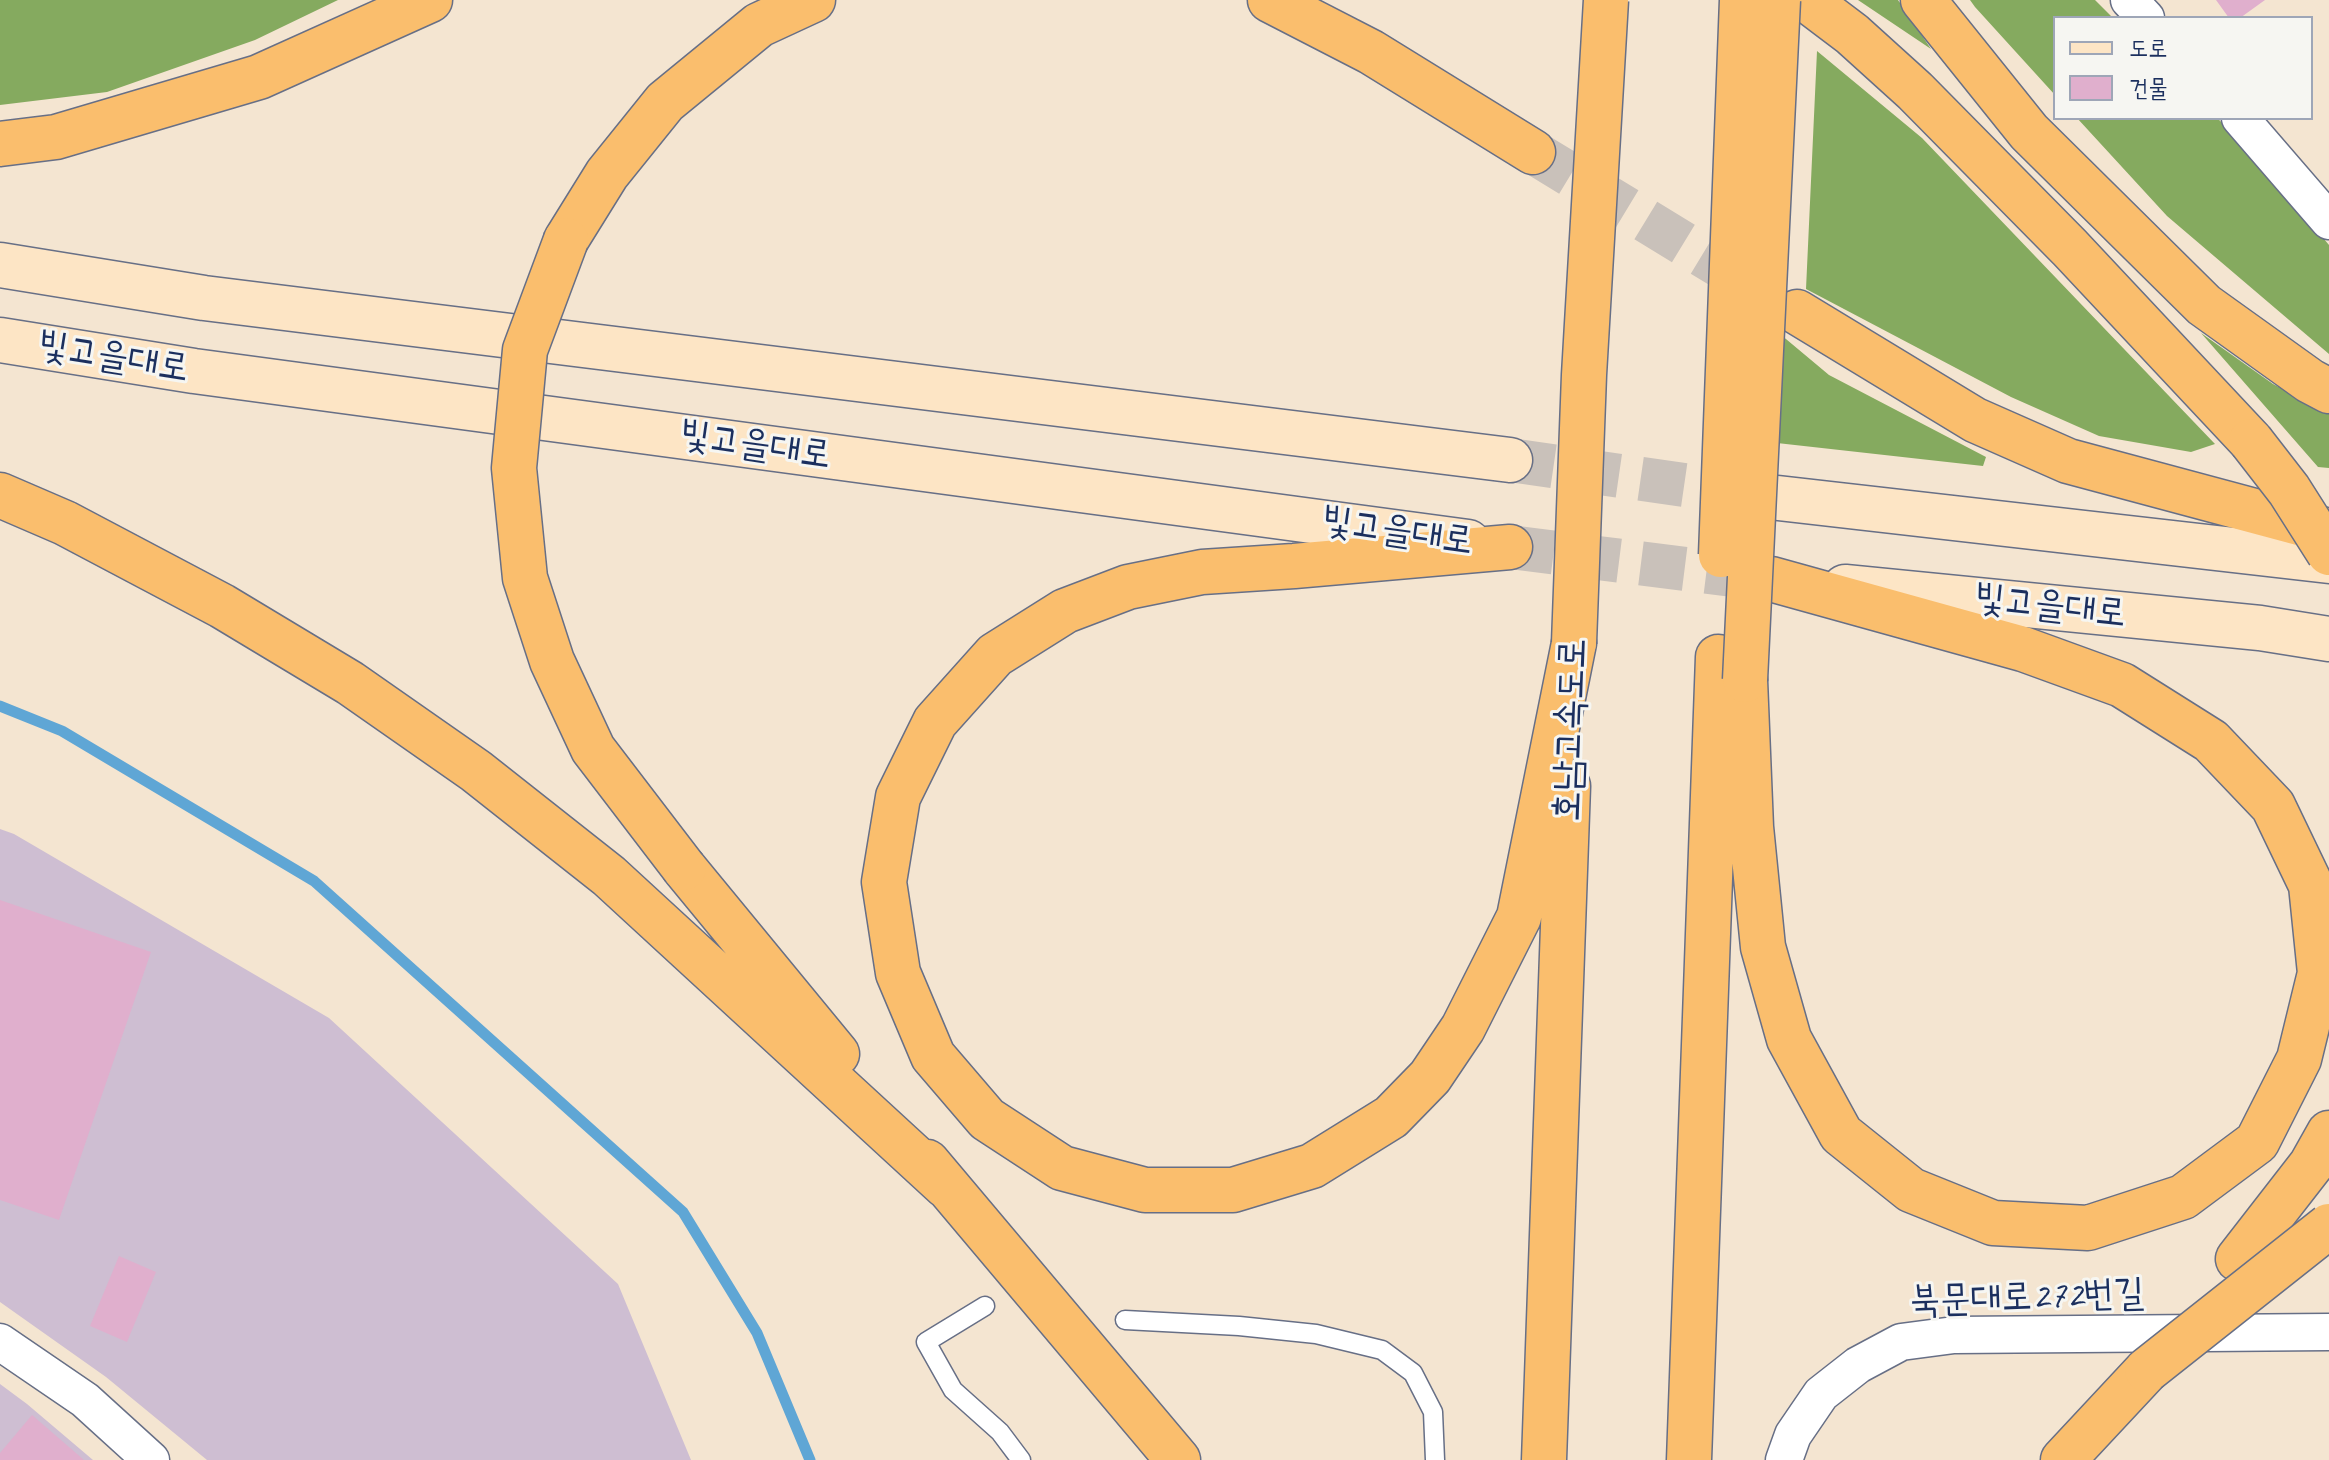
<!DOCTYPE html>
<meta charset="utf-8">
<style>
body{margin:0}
#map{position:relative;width:2329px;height:1460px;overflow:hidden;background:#f4e5d1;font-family:Caveat,"Poor Story",sans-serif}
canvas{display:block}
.legend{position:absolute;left:2053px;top:16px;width:260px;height:104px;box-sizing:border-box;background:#f6f6f2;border:2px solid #9ea6b7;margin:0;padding:10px 14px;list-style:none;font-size:24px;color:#1b2f5e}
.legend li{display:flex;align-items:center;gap:16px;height:40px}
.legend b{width:40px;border:2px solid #9ea6b7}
</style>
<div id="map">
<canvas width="2329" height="1460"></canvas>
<ul class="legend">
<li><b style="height:10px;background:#fde5c5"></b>도로</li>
<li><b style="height:22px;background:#e0afcd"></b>건물</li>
</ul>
</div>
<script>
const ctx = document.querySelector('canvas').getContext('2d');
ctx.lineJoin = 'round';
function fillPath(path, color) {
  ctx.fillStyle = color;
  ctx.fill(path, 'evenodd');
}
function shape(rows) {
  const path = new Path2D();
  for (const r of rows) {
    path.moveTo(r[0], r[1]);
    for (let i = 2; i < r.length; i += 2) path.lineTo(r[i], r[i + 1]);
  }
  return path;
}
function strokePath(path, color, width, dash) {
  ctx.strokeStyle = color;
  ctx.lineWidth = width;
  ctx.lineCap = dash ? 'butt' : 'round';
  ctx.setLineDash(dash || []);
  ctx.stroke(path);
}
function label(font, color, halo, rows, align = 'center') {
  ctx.font = font + ' Caveat,"Poor Story",sans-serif';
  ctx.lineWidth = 6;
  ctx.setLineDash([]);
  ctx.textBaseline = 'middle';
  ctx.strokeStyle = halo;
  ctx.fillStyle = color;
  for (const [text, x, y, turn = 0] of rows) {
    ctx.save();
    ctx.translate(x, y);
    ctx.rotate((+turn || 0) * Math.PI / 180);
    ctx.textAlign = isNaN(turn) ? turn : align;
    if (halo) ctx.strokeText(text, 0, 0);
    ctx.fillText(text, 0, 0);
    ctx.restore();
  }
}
fillPath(shape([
 [0,829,14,834,329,1018,618,1284,691,1460,207,1460,106,1377,0,1302],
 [0,1384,27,1404,93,1460,0,1460]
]), '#cebed2');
fillPath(shape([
 [0,0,338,0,255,40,107,92,0,105],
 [1858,0,1898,0,1931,49],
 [1970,0,2095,0,2113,18,2055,18,2055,95,1975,7],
 [1817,51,1922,138,2215,444,2191,452,2099,436,2011,397,1806,289],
 [2077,118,2217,118,2243,143,2329,245,2329,354,2167,216],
 [1774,329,1829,375,1986,457,1983,466,1768,442],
 [2201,333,2273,384,2329,413,2329,468,2318,467]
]), '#85aa5f');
strokePath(shape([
 [0,706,62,731,314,881,683,1212,757,1333,810,1460]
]), '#5fa6d5', 11);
fillPath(shape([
 [2216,0,2265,0,2240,18,2229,18],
 [0,900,151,952,59,1220,0,1200],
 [119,1256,156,1272,127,1342,90,1326],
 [32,1415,84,1460,0,1460,0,1453]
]), '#e0afcd');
strokePath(shape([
 [1510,460,1760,496],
 [1510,547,1765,579]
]), '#c9c1ba', 44, [44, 22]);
strokePath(shape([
 [1533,152,1760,290]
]), '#c9c1ba', 44, [44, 22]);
const lane = shape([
 [985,1306,926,1342,953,1390,1000,1432,1021,1460],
 [1125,1320,1239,1326,1316,1334,1382,1350,1413,1373,1433,1412,1435,1460]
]);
const street = shape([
 [2129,0,2146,18],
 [2240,118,2329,221],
 [0,1342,85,1400,151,1460],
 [1784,1460,1793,1435,1821,1394,1858,1365,1901,1342,1954,1335,2329,1332]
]);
const secondary = shape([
 [0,265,204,298,1510,460],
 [0,340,194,371,1468,542],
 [1778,498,2329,561],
 [1845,587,2260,628,2329,639]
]);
const highway = shape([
 [1270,0,1371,52,1533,152],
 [1807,0,1852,34,1915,91,2070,248,2251,441],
 [1923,0,2029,132,2204,305,2310,381,2329,391],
 [0,144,56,137,259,77,430,0],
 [566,240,607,174,665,102,759,25,813,0],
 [1797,312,1975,420,2068,461,2329,531],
 [0,495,65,523,222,606,350,683,476,771,609,876,946,1186],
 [1510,547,1294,566,1202,572,1128,587,1065,611,995,655,935,722,898,797,884,882,898,973,933,1056,987,1119,1062,1168,1145,1190,1233,1190,1312,1166,1391,1117,1430,1077,1463,1028,1519,917,1574,643],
 [1745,680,1751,827,1763,947,1789,1039,1841,1134,1911,1190,1993,1223,2088,1228,2183,1197,2257,1142,2299,1059,2320,973,2311,885,2273,806,2211,741,2122,685,2023,649,1771,579],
 [684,868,837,1054],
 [927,1162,1178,1460],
 [2238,1259,2311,1165,2329,1133],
 [1544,1460,1568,786],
 [1689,1460,1718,657],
 [2063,1460,2147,1370]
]);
strokePath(lane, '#676f86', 21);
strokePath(street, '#676f86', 39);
strokePath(secondary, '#676f86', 47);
strokePath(highway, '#676f86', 47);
strokePath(lane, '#fff', 18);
strokePath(street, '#fff', 36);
strokePath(secondary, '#fde5c5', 44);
strokePath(highway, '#fabe6d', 44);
const highwayBridge = shape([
 [566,240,525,350,514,468,525,578,552,661,593,749,684,868],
 [2251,441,2289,490,2329,553],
 [1721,555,1742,0],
 [1574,643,1584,375,1606,0],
 [1745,680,1778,0],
 [2147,1370,2329,1226]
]);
strokePath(highwayBridge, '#676f86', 47, []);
strokePath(highwayBridge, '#fabe6d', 44);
label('38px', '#1b2f5e', '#f6f6f2', [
 ["빛고을대로",113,358,9],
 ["빛고을대로",755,446,8],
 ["빛고을대로",1397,532,8],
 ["빛고을대로",2050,607,6],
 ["호남고속도로",1571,730,-88],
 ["북문대로272번길",2027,1298,-2]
]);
</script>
